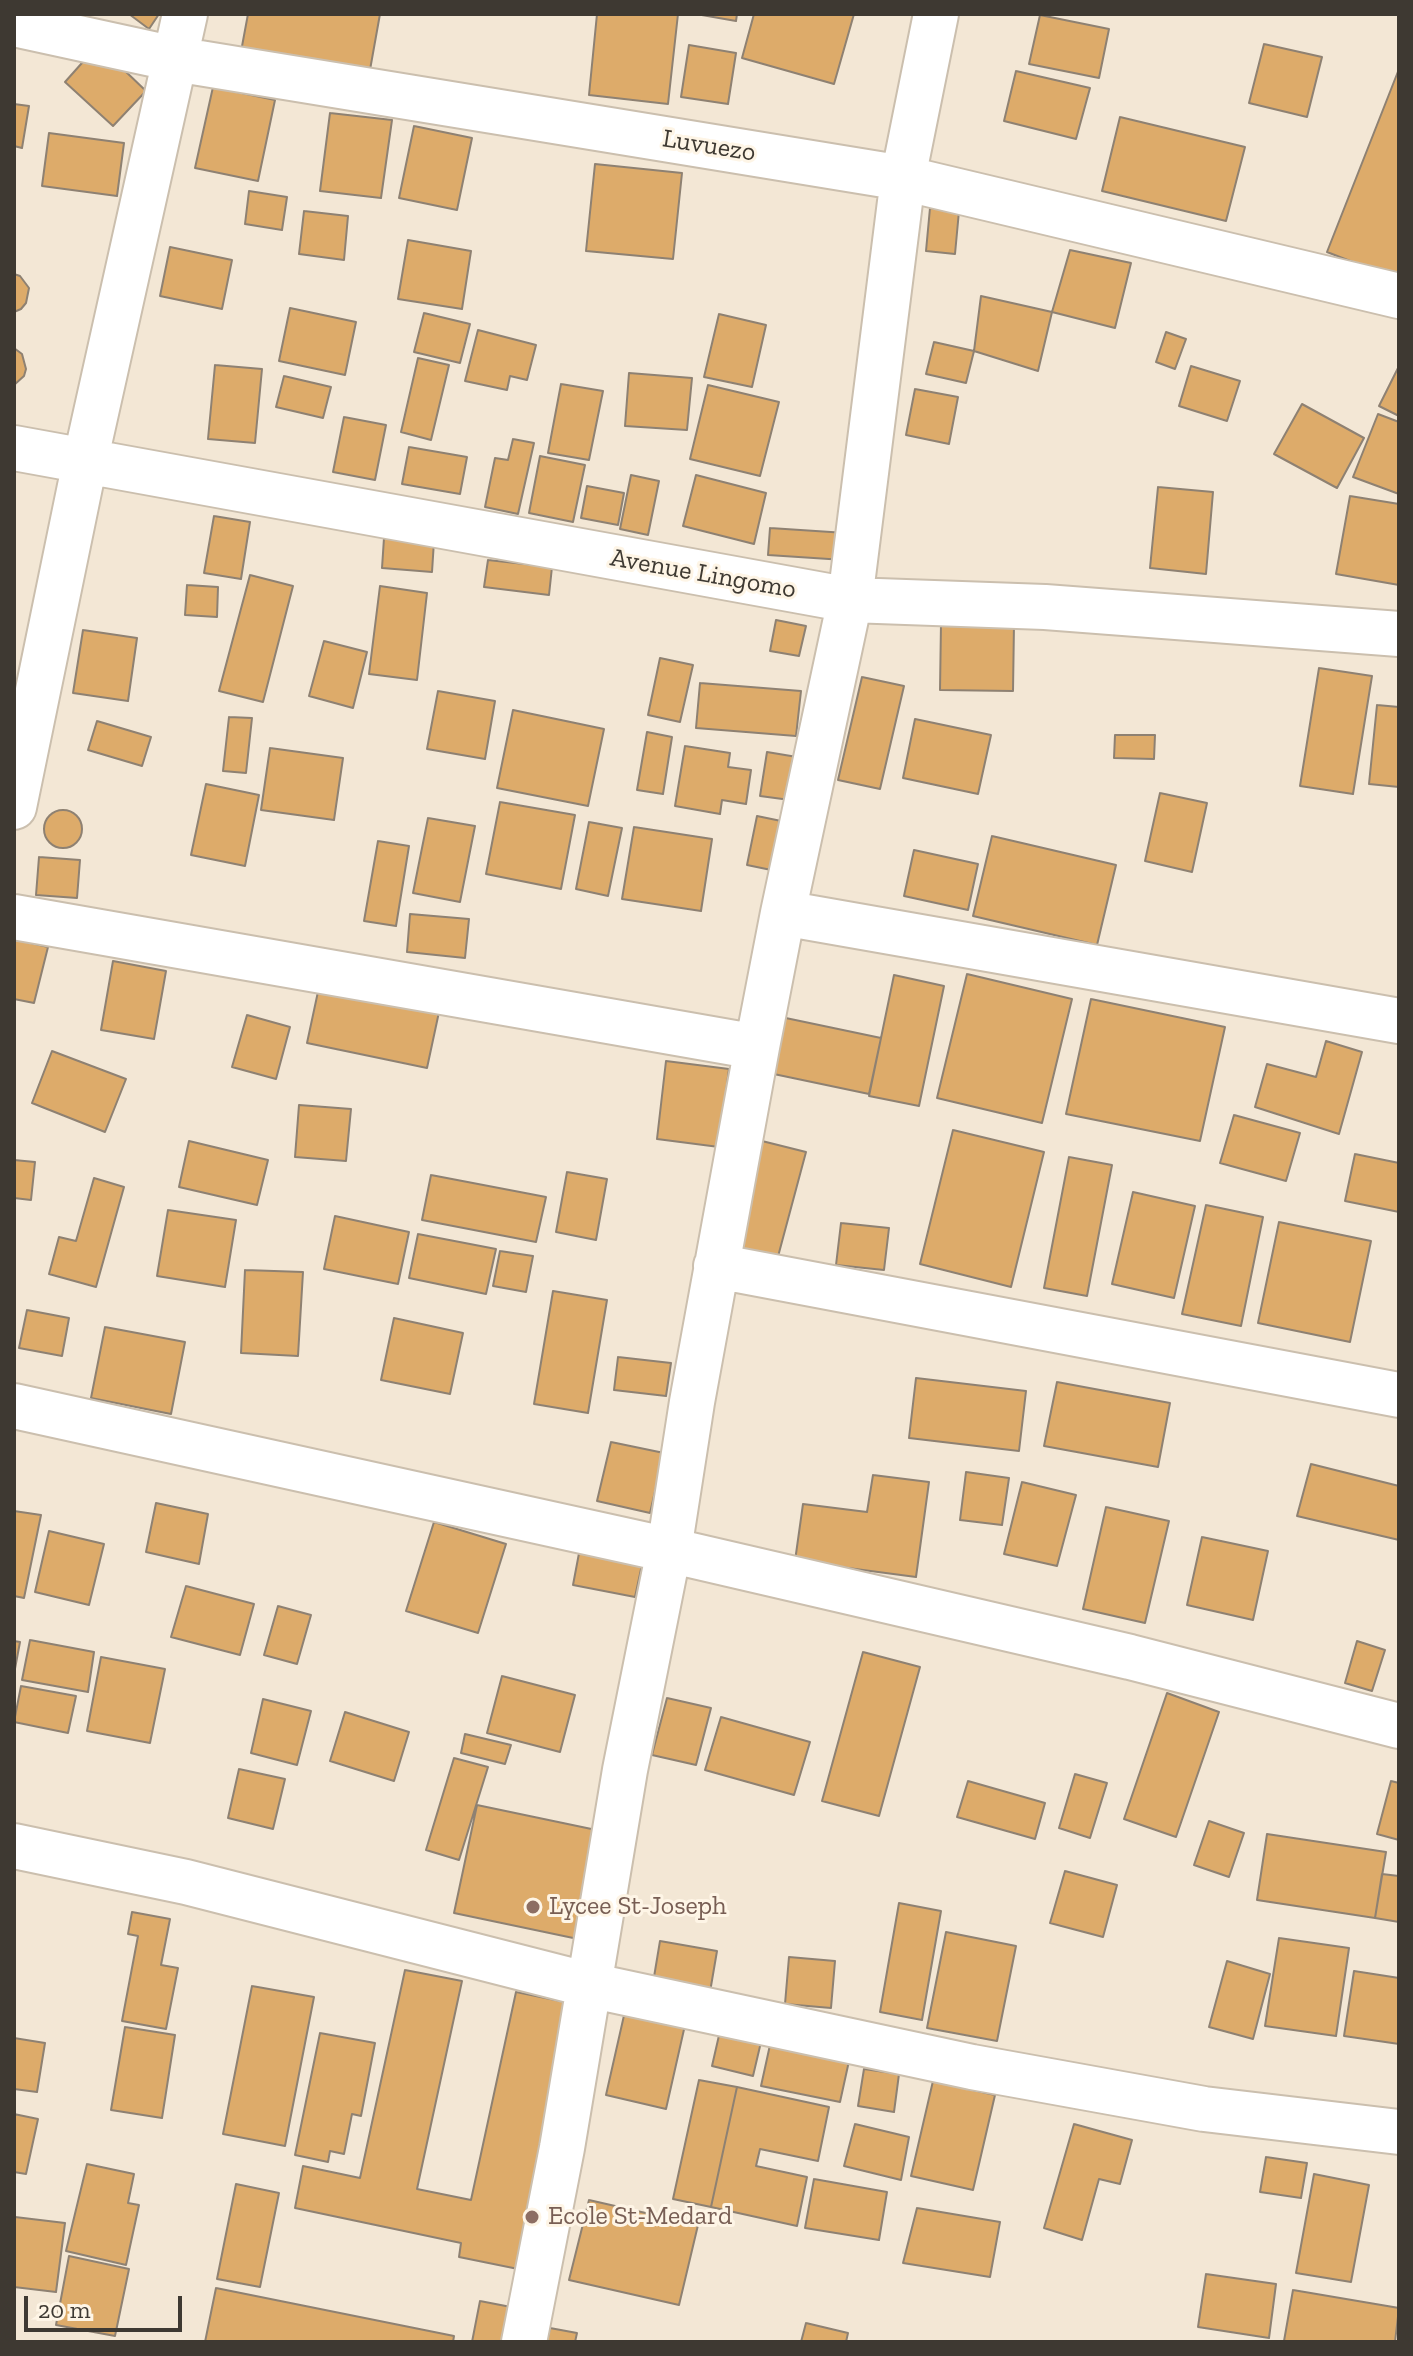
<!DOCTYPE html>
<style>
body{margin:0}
#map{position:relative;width:1413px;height:2356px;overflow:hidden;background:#f3e7d5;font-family:"Zilla Slab",serif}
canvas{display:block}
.frame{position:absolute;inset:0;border:16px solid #3e3932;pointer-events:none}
.scale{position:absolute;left:24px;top:2296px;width:158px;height:36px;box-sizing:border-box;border:4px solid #3e3932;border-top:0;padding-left:10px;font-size:24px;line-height:28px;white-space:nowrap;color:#3e3932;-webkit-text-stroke:6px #fef5e6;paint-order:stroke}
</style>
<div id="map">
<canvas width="1413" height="2356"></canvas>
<div class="frame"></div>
<div class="scale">20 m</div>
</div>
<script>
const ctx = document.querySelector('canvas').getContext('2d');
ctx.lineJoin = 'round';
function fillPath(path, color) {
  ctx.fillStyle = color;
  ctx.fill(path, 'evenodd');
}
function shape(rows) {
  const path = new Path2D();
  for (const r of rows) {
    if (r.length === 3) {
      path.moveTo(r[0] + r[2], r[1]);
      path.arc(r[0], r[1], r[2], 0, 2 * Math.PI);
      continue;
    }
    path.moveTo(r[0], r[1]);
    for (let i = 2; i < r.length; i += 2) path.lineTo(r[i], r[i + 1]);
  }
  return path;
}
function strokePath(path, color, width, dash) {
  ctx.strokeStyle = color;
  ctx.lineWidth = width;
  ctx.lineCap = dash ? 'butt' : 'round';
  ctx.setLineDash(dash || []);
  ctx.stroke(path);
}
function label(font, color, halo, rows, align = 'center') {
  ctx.font = font + ' "Zilla Slab",serif';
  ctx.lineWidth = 6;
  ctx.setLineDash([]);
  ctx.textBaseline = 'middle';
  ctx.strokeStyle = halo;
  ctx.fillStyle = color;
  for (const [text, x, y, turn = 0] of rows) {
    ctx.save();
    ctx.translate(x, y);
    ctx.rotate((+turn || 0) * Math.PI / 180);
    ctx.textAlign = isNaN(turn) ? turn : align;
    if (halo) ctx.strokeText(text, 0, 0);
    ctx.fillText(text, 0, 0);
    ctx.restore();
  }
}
const building = shape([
 [129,14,159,14,149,29,129,14],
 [248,14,380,14,368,81,240,57,248,14],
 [597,14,678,14,668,104,589,95,597,14],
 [696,14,737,14,736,21,696,14],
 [754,14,854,14,834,84,742,58,754,14],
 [1040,15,1109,29,1099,78,1029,64,1040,15],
 [1264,44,1322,57,1307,117,1249,103,1264,44],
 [98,45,146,91,113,126,65,82,98,45],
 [689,45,736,53,728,104,681,97,689,45],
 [1399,69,1399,280,1327,252,1399,69],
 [1016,71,1090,88,1076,139,1004,121,1016,71],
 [213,87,275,100,258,181,195,168,213,87],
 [14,104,29,106,22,148,14,146,14,104],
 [330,113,392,120,381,198,320,191,330,113],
 [1120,117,1245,147,1226,221,1102,191,1120,117],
 [414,126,472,138,457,210,399,198,414,126],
 [49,133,124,143,117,196,42,186,49,133],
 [595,164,682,173,673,259,586,251,595,164],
 [249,191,287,197,282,230,245,224,249,191],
 [930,208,959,211,955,254,926,251,930,208],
 [304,211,348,216,344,260,299,254,304,211],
 [408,240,471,251,462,309,398,299,408,240],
 [170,247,232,260,222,309,160,296,170,247],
 [1070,250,1131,263,1115,328,1052,312,1070,250],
 [14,274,20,276,29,288,26,303,21,309,14,312,14,274],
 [981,296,1052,312,1038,371,974,351,981,296],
 [290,308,356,322,345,375,279,361,290,308],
 [424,313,470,324,460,363,414,352,424,313],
 [719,314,766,325,752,387,704,377,719,314],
 [478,330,536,345,527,380,510,376,507,390,465,381,478,330],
 [1166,332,1186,339,1175,369,1156,362,1166,332],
 [934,342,974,351,966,383,926,374,934,342],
 [14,348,22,354,26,369,24,376,14,385,14,348],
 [418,358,449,365,431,440,401,432,418,358],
 [215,365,262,369,255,443,208,439,215,365],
 [1191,366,1240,381,1227,421,1179,406,1191,366],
 [1399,366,1399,416,1379,406,1399,366],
 [629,373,692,378,687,430,625,426,629,373],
 [284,376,331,387,323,418,276,407,284,376],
 [561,384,603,391,589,460,548,453,561,384],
 [708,385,779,402,760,476,690,459,708,385],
 [915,389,958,397,949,444,906,435,915,389],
 [1302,404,1364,438,1337,488,1274,454,1302,404],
 [1378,414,1399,422,1399,494,1353,477,1378,414],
 [344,417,386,425,375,480,333,472,344,417],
 [513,439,534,443,518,514,485,507,495,458,508,460,513,439],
 [409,447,467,457,460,494,402,484,409,447],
 [540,456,585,465,573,522,529,513,540,456],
 [631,475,659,481,648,535,620,529,631,475],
 [696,475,766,493,754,544,683,526,696,475],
 [587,486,624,493,618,525,581,518,587,486],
 [1158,487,1213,492,1206,574,1150,568,1158,487],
 [1350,496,1399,504,1399,585,1336,574,1350,496],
 [214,516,250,522,241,579,204,573,214,516],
 [770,528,846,533,844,560,768,555,770,528],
 [384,538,434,541,432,572,382,568,384,538],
 [488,560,552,567,549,595,484,587,488,560],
 [250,575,293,586,263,702,219,691,250,575],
 [187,585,218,587,217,617,185,615,187,585],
 [380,586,427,593,417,680,369,674,380,586],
 [776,620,806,626,799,656,770,651,776,620],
 [941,623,1014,624,1013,691,940,690,941,623],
 [83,630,137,638,128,701,73,693,83,630],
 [324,641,367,652,353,708,309,696,324,641],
 [660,658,693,665,680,722,648,715,660,658],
 [1319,668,1372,676,1353,794,1300,786,1319,668],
 [862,677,904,686,880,789,838,780,862,677],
 [700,683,801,691,796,736,696,728,700,683],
 [438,691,495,701,485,759,427,749,438,691],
 [1377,705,1399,707,1399,787,1369,784,1377,705],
 [513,710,604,729,588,806,497,788,513,710],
 [229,717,252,718,246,773,223,771,229,717],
 [915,719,991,735,978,794,903,778,915,719],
 [97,721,151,737,142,766,88,750,97,721],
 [647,732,672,737,663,794,637,790,647,732],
 [1115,735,1155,735,1154,759,1114,758,1115,735],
 [685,746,730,753,728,767,751,770,746,804,722,800,720,814,675,806,685,746],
 [270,748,343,758,334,820,261,810,270,748],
 [767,752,797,757,790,800,760,796,767,752],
 [206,784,259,795,245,866,191,855,206,784],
 [1160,793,1207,803,1192,872,1145,861,1160,793],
 [500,802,575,815,561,889,486,874,500,802],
 [63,829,19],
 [757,816,786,822,776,871,747,865,757,816],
 [428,818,475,826,460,902,413,893,428,818],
 [589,822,622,828,608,896,576,889,589,822],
 [634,827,712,839,701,911,622,899,634,827],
 [992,836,1116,865,1097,945,973,916,992,836],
 [378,841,409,846,396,926,364,921,378,841],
 [914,850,978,864,968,910,904,896,914,850],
 [39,857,80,860,77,898,36,895,39,857],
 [410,914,469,919,465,958,407,952,410,914],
 [14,939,48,947,34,1003,14,999,14,939],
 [113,961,166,971,154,1039,101,1030,113,961],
 [967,974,1072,999,1042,1123,937,1098,967,974],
 [894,975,944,986,919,1106,869,1096,894,975],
 [319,987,439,1012,427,1068,307,1043,319,987],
 [1091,999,1225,1027,1200,1141,1066,1114,1091,999],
 [247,1015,290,1027,276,1079,232,1067,247,1015],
 [781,1017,881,1038,869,1094,769,1073,781,1017],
 [1326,1041,1362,1052,1339,1134,1255,1107,1267,1064,1316,1077,1326,1041],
 [52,1051,126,1079,105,1132,32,1103,52,1051],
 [666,1061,729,1069,719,1147,657,1139,666,1061],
 [299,1105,351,1109,346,1161,295,1157,299,1105],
 [1234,1115,1300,1133,1286,1181,1220,1163,1234,1115],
 [953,1130,1044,1152,1011,1287,920,1264,953,1130],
 [189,1141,268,1160,257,1205,179,1187,189,1141],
 [762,1141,806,1152,776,1264,733,1253,762,1141],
 [1355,1154,1399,1163,1399,1212,1345,1201,1355,1154],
 [1069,1157,1112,1165,1087,1296,1044,1288,1069,1157],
 [14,1160,35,1162,31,1200,14,1198,14,1160],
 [567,1172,607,1179,596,1240,556,1232,567,1172],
 [431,1175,546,1197,536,1242,422,1220,431,1175],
 [94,1178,124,1187,96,1287,49,1274,59,1237,76,1241,94,1178],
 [1133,1192,1195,1206,1174,1298,1112,1284,1133,1192],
 [1206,1205,1263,1217,1241,1326,1182,1314,1206,1205],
 [168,1210,236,1220,225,1287,157,1276,168,1210],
 [335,1216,409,1232,398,1284,324,1269,335,1216],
 [1279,1222,1371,1241,1350,1342,1258,1323,1279,1222],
 [841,1223,889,1228,884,1270,836,1265,841,1223],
 [418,1234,496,1249,486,1294,409,1278,418,1234],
 [500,1251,533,1256,526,1292,493,1286,500,1251],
 [245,1270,303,1272,298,1356,241,1353,245,1270],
 [553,1291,607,1300,588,1413,534,1404,553,1291],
 [27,1310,69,1318,62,1356,19,1348,27,1310],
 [394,1318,463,1333,450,1394,381,1380,394,1318],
 [105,1327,185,1342,171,1414,91,1398,105,1327],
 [618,1357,671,1363,666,1396,614,1390,618,1357],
 [916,1378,1026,1391,1019,1451,909,1438,916,1378],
 [1057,1382,1170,1403,1158,1467,1044,1446,1057,1382],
 [611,1442,664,1453,650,1513,597,1501,611,1442],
 [1311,1464,1399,1486,1399,1540,1297,1516,1311,1464],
 [966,1472,1009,1478,1002,1525,960,1520,966,1472],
 [873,1475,929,1482,916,1577,795,1561,803,1504,867,1512,873,1475],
 [1022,1482,1076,1495,1057,1566,1004,1554,1022,1482],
 [156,1503,208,1514,199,1564,146,1552,156,1503],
 [1106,1507,1169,1521,1145,1623,1083,1609,1106,1507],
 [14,1511,41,1515,24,1598,14,1596,14,1511],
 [434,1522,506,1544,478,1633,406,1611,434,1522],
 [49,1531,104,1544,89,1605,35,1592,49,1531],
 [1202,1537,1268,1551,1253,1620,1187,1605,1202,1537],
 [580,1548,643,1560,635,1597,573,1585,580,1548],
 [186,1586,254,1604,240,1655,171,1637,186,1586],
 [278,1606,311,1615,297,1664,264,1655,278,1606],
 [30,1640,94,1652,88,1692,22,1680,30,1640],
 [14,1641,20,1642,14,1674,14,1641],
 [1357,1641,1385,1650,1372,1691,1345,1683,1357,1641],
 [863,1652,920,1667,879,1816,822,1801,863,1652],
 [101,1657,165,1669,150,1743,87,1731,101,1657],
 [502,1676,575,1695,560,1752,487,1733,502,1676],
 [21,1686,76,1696,68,1733,14,1722,21,1686],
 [1167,1693,1219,1712,1176,1837,1124,1819,1167,1693],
 [667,1698,711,1708,696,1765,652,1755,667,1698],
 [263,1699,311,1711,297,1765,251,1753,263,1699],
 [345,1712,409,1732,394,1781,330,1761,345,1712],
 [721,1717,810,1742,794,1795,705,1770,721,1717],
 [465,1734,511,1745,505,1764,461,1753,465,1734],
 [454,1758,488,1767,459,1860,426,1850,454,1758],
 [239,1769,285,1779,273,1829,228,1818,239,1769],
 [1075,1774,1107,1783,1090,1838,1059,1828,1075,1774],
 [968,1781,1045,1803,1035,1839,957,1817,968,1781],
 [1391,1781,1399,1783,1399,1840,1377,1834,1391,1781],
 [477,1805,601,1831,578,1939,454,1913,477,1805],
 [1209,1821,1244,1833,1229,1877,1194,1865,1209,1821],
 [1267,1834,1386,1852,1375,1918,1257,1900,1267,1834],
 [1065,1871,1117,1885,1103,1937,1050,1923,1065,1871],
 [1382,1874,1399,1876,1399,1922,1375,1918,1382,1874],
 [899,1903,941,1911,922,2020,880,2012,899,1903],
 [132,1912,170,1919,161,1965,178,1968,166,2029,122,2021,138,1936,128,1934,132,1912],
 [946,1932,1016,1946,997,2041,927,2028,946,1932],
 [1279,1938,1349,1948,1336,2036,1265,2026,1279,1938],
 [660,1941,717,1951,710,1992,653,1983,660,1941],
 [789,1957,835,1961,831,2008,785,2004,789,1957],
 [1227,1961,1270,1974,1253,2039,1209,2027,1227,1961],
 [405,1970,462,1981,417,2189,471,2200,516,1992,580,2005,523,2270,459,2257,461,2243,295,2208,303,2166,360,2178,405,1970],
 [1354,1971,1399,1978,1399,2044,1344,2036,1354,1971],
 [252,1986,314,1997,285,2146,223,2134,252,1986],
 [625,2011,685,2025,666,2109,606,2095,625,2011],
 [125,2027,175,2035,162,2118,111,2110,125,2027],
 [720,2031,761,2042,753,2076,712,2066,720,2031],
 [320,2033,375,2043,361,2116,352,2114,344,2154,330,2151,328,2162,295,2155,320,2033],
 [14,2038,45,2043,37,2092,14,2089,14,2038],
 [770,2045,849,2061,840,2102,761,2086,770,2045],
 [864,2069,899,2074,894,2112,858,2106,864,2069],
 [699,2080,737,2087,711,2207,673,2199,699,2080],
 [933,2081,995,2095,973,2190,911,2176,933,2081],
 [737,2087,829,2107,818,2161,760,2149,756,2166,807,2177,797,2226,711,2207,737,2087],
 [14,2114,38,2119,26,2174,14,2172,14,2114],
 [855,2124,909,2137,901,2180,844,2166,855,2124],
 [1074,2124,1132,2140,1120,2184,1099,2179,1082,2240,1044,2228,1074,2124],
 [1266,2157,1307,2163,1301,2198,1260,2192,1266,2157],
 [87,2164,134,2174,128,2203,139,2205,126,2265,66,2251,87,2164],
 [1314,2174,1369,2185,1351,2282,1296,2273,1314,2174],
 [814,2179,887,2192,879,2240,805,2228,814,2179],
 [236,2184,279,2193,260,2287,217,2279,236,2184],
 [589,2200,698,2225,679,2305,569,2280,589,2200],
 [917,2208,1000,2222,990,2277,903,2263,917,2208],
 [15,2217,65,2223,56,2292,14,2287,15,2217],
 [69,2256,129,2269,115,2336,56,2325,69,2256],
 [1206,2274,1276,2284,1269,2338,1198,2327,1206,2274],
 [216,2288,454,2336,453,2342,205,2342,216,2288],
 [1293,2290,1399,2308,1395,2342,1284,2341,1293,2290],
 [480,2301,516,2308,509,2342,472,2342,480,2301],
 [806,2323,848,2333,846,2342,801,2342,806,2323],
 [550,2328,577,2333,575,2342,547,2342,550,2328]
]);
fillPath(building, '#ddab6a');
strokePath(building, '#8e8172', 2);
const minor = shape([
 [14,24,175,59,903,178,1399,296],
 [14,448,850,600,1045,607,1399,634],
 [14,807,85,462,185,14],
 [783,913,1399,1021],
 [14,917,757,1047],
 [716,1266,1399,1395],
 [14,1406,669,1550,1130,1657,1399,1726],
 [14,1846,186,1882,589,1985,972,2067,1204,2109,1399,2132],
 [524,2342,562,2148,625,1770,669,1550,692,1402,757,1047,783,913,850,600,903,178,936,14]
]);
strokePath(minor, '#cbbfae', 48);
strokePath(minor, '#fff', 44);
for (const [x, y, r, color] of [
 [533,1907,8,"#8d6e63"],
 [532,2217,8,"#8d6e63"]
]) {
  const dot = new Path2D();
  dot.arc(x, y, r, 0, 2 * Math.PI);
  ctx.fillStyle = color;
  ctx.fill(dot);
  strokePath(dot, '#fef5e6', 3);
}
label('26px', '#3e3932', '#fef5e6', [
 ["Luvuezo",709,146,9],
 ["Avenue Lingomo",703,574,10]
]);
label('26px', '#785e54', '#fef5e6', [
 ["Lycee St-Joseph",549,1907],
 ["Ecole St-Medard",548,2217]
], 'left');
</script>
